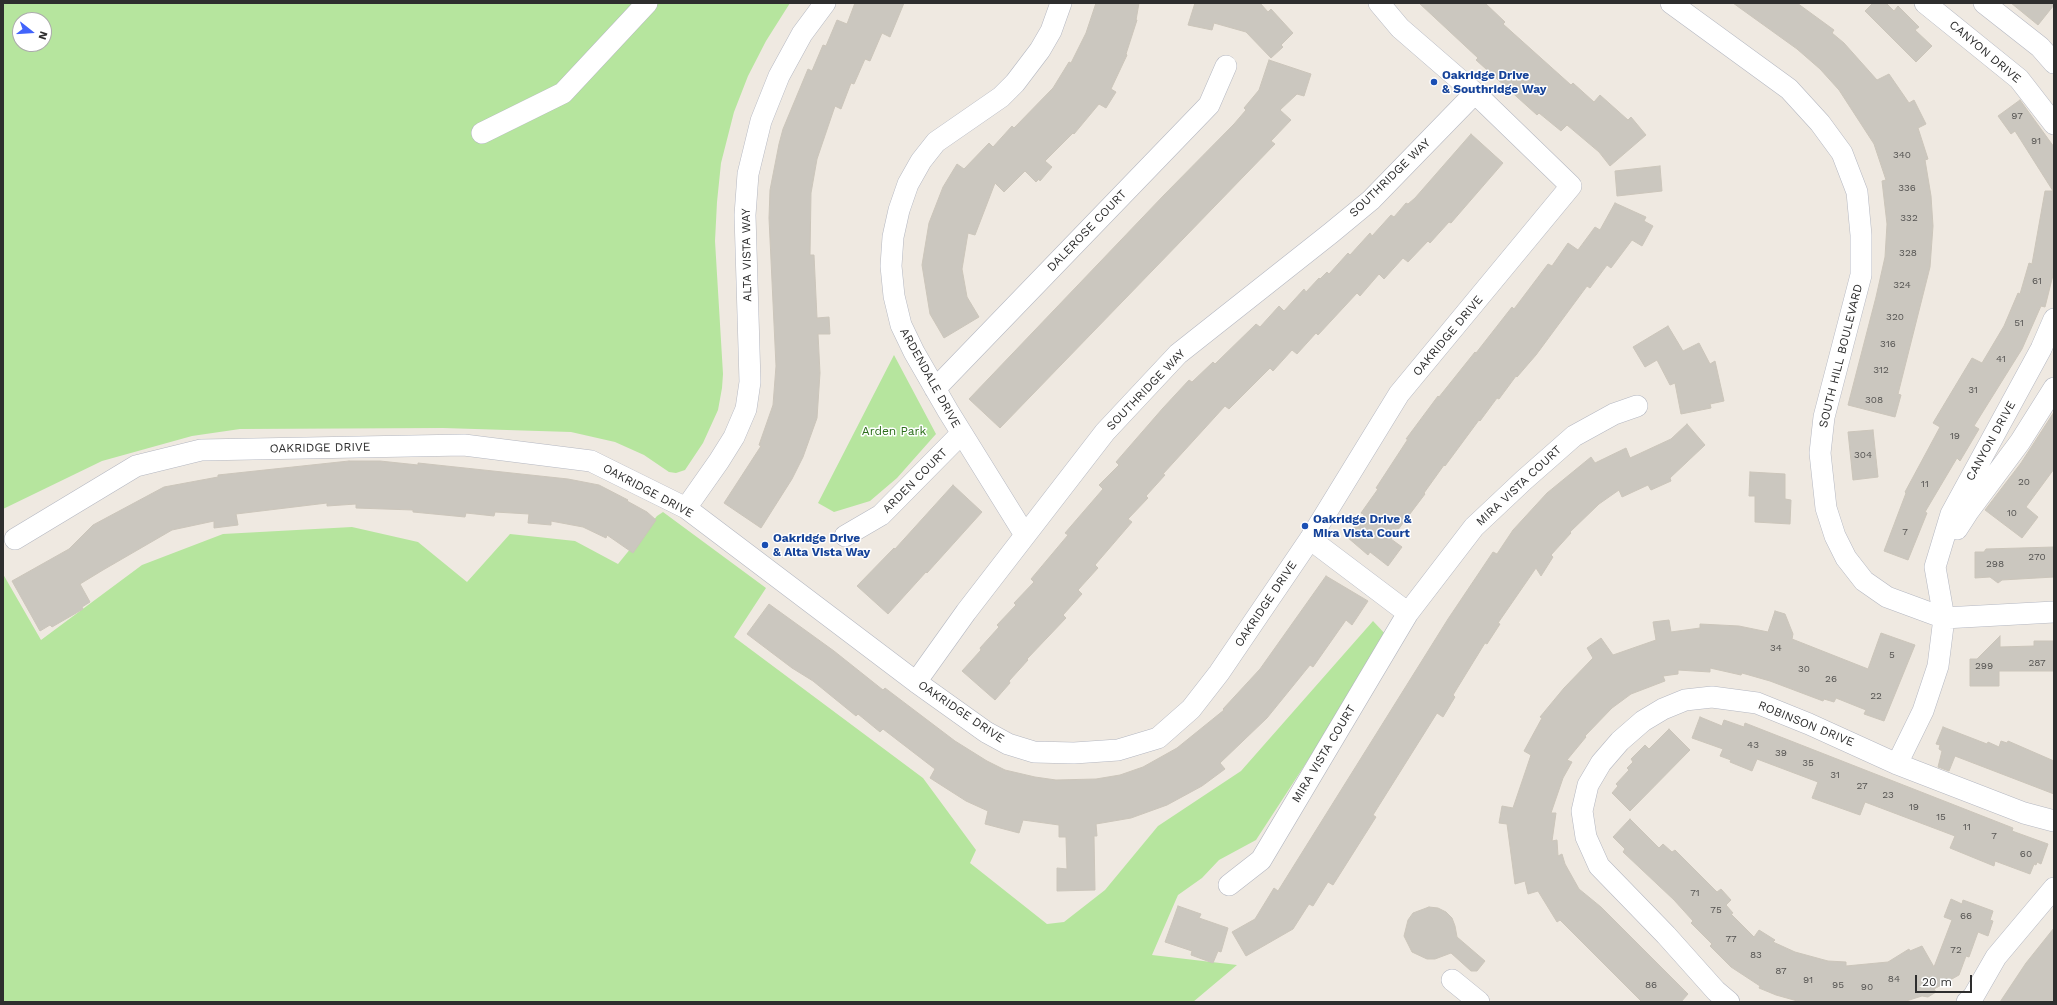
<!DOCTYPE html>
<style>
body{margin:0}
#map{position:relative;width:2057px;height:1005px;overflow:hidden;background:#efe9e1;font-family:"Work Sans",sans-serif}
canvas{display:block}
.frame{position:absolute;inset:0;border:4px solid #2e2e2e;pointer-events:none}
.north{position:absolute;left:12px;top:12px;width:40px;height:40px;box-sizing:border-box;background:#fff;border:1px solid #ababab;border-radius:50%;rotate:107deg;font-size:11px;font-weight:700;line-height:16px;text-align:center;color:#2e2e2e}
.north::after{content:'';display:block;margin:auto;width:14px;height:18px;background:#4264fb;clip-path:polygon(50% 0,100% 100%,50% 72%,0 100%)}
.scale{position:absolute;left:1915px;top:975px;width:57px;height:18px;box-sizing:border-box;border:2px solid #2e2e2e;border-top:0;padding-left:5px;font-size:12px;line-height:14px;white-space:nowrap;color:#2e2e2e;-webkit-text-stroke:3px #fff;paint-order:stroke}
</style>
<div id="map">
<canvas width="2057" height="1005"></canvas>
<div class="frame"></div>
<div class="north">N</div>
<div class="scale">20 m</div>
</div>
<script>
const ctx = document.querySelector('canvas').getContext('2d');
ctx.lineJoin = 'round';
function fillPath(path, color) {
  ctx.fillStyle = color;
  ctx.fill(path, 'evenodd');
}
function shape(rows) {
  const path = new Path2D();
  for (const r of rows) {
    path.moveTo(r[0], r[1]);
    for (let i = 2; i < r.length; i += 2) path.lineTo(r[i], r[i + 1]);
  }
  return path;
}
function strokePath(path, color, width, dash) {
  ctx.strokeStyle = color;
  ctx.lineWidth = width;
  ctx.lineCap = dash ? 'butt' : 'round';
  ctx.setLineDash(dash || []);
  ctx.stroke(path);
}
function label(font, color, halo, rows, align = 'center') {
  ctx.font = font + ' "Work Sans",sans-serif';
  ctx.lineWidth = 3;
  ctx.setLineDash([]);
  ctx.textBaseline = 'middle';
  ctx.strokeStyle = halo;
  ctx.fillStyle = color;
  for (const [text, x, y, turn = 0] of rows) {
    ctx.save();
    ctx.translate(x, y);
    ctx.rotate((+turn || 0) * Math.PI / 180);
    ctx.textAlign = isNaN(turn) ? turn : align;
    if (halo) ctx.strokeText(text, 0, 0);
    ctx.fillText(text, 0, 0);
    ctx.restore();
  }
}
fillPath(shape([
 [3,3,790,3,766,41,748,76,734,112,721,163,717,202,715,241,723,374,722,388,718,410,703,443,685,470,676,473,669,472,644,455,615,442,571,432,443,428,240,429,192,436,102,461,3,509],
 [20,20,44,20,44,44,20,44],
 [894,355,936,434,897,478,870,501,834,512,818,503],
 [663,512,766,588,734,637,923,778,976,850,970,863,1047,924,1064,922,1105,890,1158,826,1241,771,1373,621,1388,637,1256,840,1219,860,1202,878,1178,895,1152,955,1237,965,1193,1002,3,1002,3,574,41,640,142,565,223,534,352,527,418,542,467,582,510,534,575,541,618,564,657,516]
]), '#b6e59e');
const building = shape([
 [855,3,904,3,890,37,882,33,870,61,865,59,854,84,851,83,841,109,835,106,817,159,811,193,810,255,814,255,817,318,829,317,830,334,818,334,820,373,817,418,803,457,792,479,761,528,724,503,761,446,759,445,773,405,776,366,769,218,770,190,779,144,783,129,808,69,812,71,823,45,826,46,837,20,847,24,855,3],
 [1096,3,1139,3,1136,20,1137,20,1126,54,1127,55,1111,89,1116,92,1106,108,1099,104,1074,134,1073,133,1045,161,1052,167,1040,181,1039,179,1036,182,1025,171,1004,192,995,183,975,235,968,233,962,269,967,297,979,317,944,338,930,314,922,265,929,223,943,187,957,164,964,169,989,143,993,147,1012,126,1014,128,1053,88,1069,62,1071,63,1086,33,1096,3],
 [1195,3,1260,3,1268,12,1271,9,1293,33,1281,45,1283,47,1271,58,1246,32,1214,23,1212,30,1188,25,1195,3],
 [1419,3,1485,3,1505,22,1503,24,1571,85,1573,83,1594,102,1600,95,1628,120,1631,117,1646,135,1610,166,1599,152,1567,125,1561,131,1539,113,1537,115,1476,60,1478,58,1419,3],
 [1733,3,1797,3,1834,30,1832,33,1844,43,1877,80,1889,74,1909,103,1914,100,1926,124,1918,128,1928,159,1925,160,1931,196,1933,226,1930,267,1898,394,1901,395,1895,417,1848,405,1876,297,1885,257,1887,224,1882,181,1886,180,1874,144,1839,90,1820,69,1797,49,1733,3],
 [1873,3,1886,3,1894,11,1898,6,1919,27,1915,30,1932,46,1916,62,1865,11,1873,3],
 [2011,3,2054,3,2054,5,2038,25,2011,3],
 [1269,60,1311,74,1304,96,1297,94,1280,110,1291,120,1271,141,1275,144,1000,428,969,399,1164,195,1234,124,1246,110,1244,108,1259,90,1269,60],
 [2020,100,2054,147,2054,271,2045,307,2041,306,2022,349,1974,426,1979,429,1960,461,1957,458,1925,512,1927,513,1908,560,1884,551,1906,493,1905,492,1940,427,1933,423,1972,358,1982,363,2004,326,2018,293,2020,294,2029,263,2032,264,2045,191,2053,191,2015,131,2011,134,1998,116,2020,100],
 [1471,134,1503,163,1451,223,1449,222,1430,243,1428,241,1408,262,1403,258,1384,279,1379,274,1360,296,1357,293,1318,335,1316,333,1297,354,1292,350,1273,371,1270,368,1229,409,1225,406,1163,474,1165,475,1146,496,1148,498,1128,519,1132,522,1095,565,1098,568,1078,590,1082,594,1063,615,1066,618,1027,659,1028,660,1009,681,1010,683,995,700,962,671,981,650,980,648,999,627,997,625,1016,605,1014,603,1034,582,1031,579,1068,535,1065,533,1103,489,1099,485,1119,465,1116,462,1163,408,1189,380,1192,382,1213,362,1215,364,1256,324,1260,327,1279,306,1284,311,1304,289,1306,292,1319,278,1320,279,1327,272,1329,274,1348,253,1350,255,1370,233,1372,236,1391,215,1394,217,1406,203,1408,204,1415,198,1471,134],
 [1660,166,1662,191,1617,196,1615,171,1660,166],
 [1615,203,1646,217,1644,221,1653,226,1642,246,1632,240,1611,268,1607,265,1590,288,1587,286,1536,355,1517,377,1516,376,1499,399,1497,398,1480,421,1479,420,1445,466,1444,465,1424,493,1425,494,1391,539,1402,547,1388,566,1370,552,1368,555,1347,537,1364,514,1361,513,1378,489,1376,488,1408,439,1406,439,1438,396,1439,397,1475,352,1476,353,1512,307,1514,309,1548,264,1552,266,1568,243,1578,250,1595,227,1600,230,1615,203],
 [1668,326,1683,351,1699,343,1710,364,1715,361,1724,401,1710,404,1711,408,1681,414,1675,383,1670,385,1657,360,1645,367,1633,347,1668,326],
 [2054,412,2054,469,2026,507,2038,517,2022,538,1985,510,2021,463,2054,412],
 [1687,424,1705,445,1670,478,1671,481,1651,490,1648,485,1622,497,1619,490,1599,504,1570,532,1571,533,1551,555,1553,557,1541,576,1536,568,1498,623,1500,624,1487,644,1485,643,1453,695,1455,697,1443,717,1437,713,1373,815,1376,817,1333,885,1328,882,1313,906,1309,904,1293,929,1246,956,1232,932,1255,919,1274,888,1278,891,1448,619,1493,552,1497,554,1513,530,1547,493,1591,457,1595,463,1626,448,1630,458,1671,439,1687,424],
 [1873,430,1878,477,1853,480,1848,432,1873,430],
 [349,461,380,461,418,465,418,463,568,479,599,485,628,500,627,501,647,512,656,520,633,553,607,535,606,538,583,527,551,521,551,525,528,523,529,514,495,512,494,516,466,513,465,517,413,512,413,510,356,508,356,504,327,506,327,503,236,514,238,525,214,528,214,521,172,530,103,570,80,584,90,602,82,607,83,609,52,627,50,625,40,631,12,581,69,549,93,525,164,487,218,477,218,475,349,461],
 [1750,472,1785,474,1785,499,1791,500,1790,524,1755,522,1755,496,1749,496,1750,472],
 [953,485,982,512,927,573,926,572,888,614,857,586,894,548,895,549,953,485],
 [2054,547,2054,577,2002,580,1998,583,1990,577,1975,578,1975,552,1984,552,1986,549,2054,547],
 [1326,576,1368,601,1352,625,1346,620,1313,667,1310,665,1267,718,1220,763,1225,769,1202,786,1167,805,1131,818,1096,824,1097,836,1094,836,1095,890,1057,891,1057,868,1067,869,1066,837,1059,837,1059,825,1023,820,1019,833,985,824,988,811,966,801,930,778,935,769,883,729,880,732,858,714,856,716,813,681,792,668,747,634,769,604,834,651,883,690,885,688,955,741,987,761,1005,770,1035,777,1056,780,1096,779,1120,775,1143,767,1177,748,1224,710,1223,709,1260,669,1326,576],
 [1775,611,1785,614,1793,634,1792,639,1868,669,1881,633,1915,645,1884,721,1864,714,1866,710,1836,698,1834,702,1824,699,1823,701,1770,681,1742,673,1741,675,1710,668,1710,672,1678,670,1678,674,1663,676,1665,681,1631,694,1612,708,1585,736,1586,737,1567,760,1572,762,1563,778,1551,813,1556,813,1552,841,1557,840,1558,856,1562,854,1565,864,1579,889,1601,907,1688,994,1681,1002,1642,1002,1560,920,1557,922,1538,891,1528,894,1525,881,1515,884,1507,824,1499,823,1502,806,1513,808,1531,755,1524,751,1542,718,1540,717,1564,688,1593,658,1587,648,1601,638,1613,655,1656,640,1653,622,1669,620,1671,632,1700,628,1700,624,1739,626,1768,632,1775,611],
 [2000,636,2000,647,2034,646,2034,641,2054,641,2054,671,1999,671,1999,686,1970,686,1970,659,1977,659,2000,636],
 [1700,717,1722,726,1724,720,1744,727,1745,723,2013,828,2012,831,2048,844,2041,864,2037,862,2036,865,2034,864,2030,874,1995,861,1994,866,1950,848,1955,836,1865,802,1860,815,1812,798,1818,782,1757,759,1752,771,1730,762,1731,760,1720,756,1723,749,1692,738,1700,717],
 [1943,727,1987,744,1988,742,1999,747,2001,741,2007,743,2008,741,2054,761,2054,794,1955,756,1949,771,1938,767,1942,751,1939,749,1940,745,1936,744,1943,727],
 [1669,729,1690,750,1630,811,1612,793,1618,786,1616,784,1629,770,1627,768,1633,762,1631,759,1645,745,1649,749,1669,729],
 [1630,819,1659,848,1663,844,1672,852,1675,850,1717,892,1721,889,1731,900,1726,905,1733,913,1731,914,1754,937,1759,930,1775,940,1773,942,1795,952,1828,961,1846,962,1846,966,1888,962,1909,949,1910,951,1922,946,1934,967,1952,920,1944,917,1951,899,1962,904,1963,900,1993,911,1990,920,1993,921,1988,936,1978,932,1969,957,1966,956,1959,975,1934,989,1936,992,1928,997,1922,996,1903,1002,1801,1002,1776,995,1759,988,1760,986,1731,967,1710,946,1712,944,1691,923,1693,921,1674,900,1623,852,1625,849,1613,837,1630,819],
 [1178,906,1201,914,1199,918,1228,928,1221,952,1218,951,1213,963,1191,955,1192,951,1165,942,1178,906],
 [1429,907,1438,908,1446,912,1452,918,1455,926,1457,937,1485,961,1477,971,1471,971,1451,953,1435,959,1427,959,1412,952,1404,936,1408,920,1413,913,1429,907],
 [2054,928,2054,1002,2000,1002,2026,963,2054,928]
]);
fillPath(building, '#cbc7bf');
strokePath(building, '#cbc5ba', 1);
const minor = shape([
 [1671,3,1789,89,1820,123,1842,153,1857,192,1861,235,1861,275,1824,417,1820,453,1826,508,1835,536,1846,558,1864,581,1887,597,1944,618,2054,612],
 [1925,3,2019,79,2054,124],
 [1984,3,2040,47,2054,63],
 [482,133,563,93,647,3],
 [935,389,1209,105,1226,66],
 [686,508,719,461,734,437,746,409,750,382,745,215,748,174,761,121,779,76,802,34,825,3],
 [1957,529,1968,512,2020,442,2054,388],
 [1025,535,948,411,914,352,901,325,894,296,891,266,893,237,899,210,908,184,921,161,936,142,1001,97,1015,83,1040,50,1051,31,1061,3],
 [845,536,881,515,961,434],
 [15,539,136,466,201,450,464,445,591,461,686,508,916,682,986,732,1008,744,1034,752,1074,753,1118,750,1158,738,1191,709,1219,673,1310,539,1399,394,1571,186,1475,93,1400,28,1379,3],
 [1310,539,1408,613],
 [916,682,966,612,1105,432,1178,354,1331,233,1371,200,1475,93],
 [1897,764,1923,711,1938,666,1944,618,1935,567,1951,514,2041,349,2054,319],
 [1229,885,1261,860,1408,613,1474,527,1524,480,1574,436,1614,414,1637,406],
 [1452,980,1479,1002],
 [1729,1002,1716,991,1666,935,1599,866,1586,837,1582,811,1588,785,1601,763,1620,741,1643,721,1663,709,1685,700,1712,697,1757,703,1809,724,1897,764,2024,813,2054,821],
 [1967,1002,1973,997,1996,957,2054,888]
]);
strokePath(minor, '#b4b7c1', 22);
strokePath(minor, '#fff', 21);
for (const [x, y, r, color] of [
 [1434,82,4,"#1a4fb4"],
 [1305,526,4,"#1a4fb4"],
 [765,545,4,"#1a4fb4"]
]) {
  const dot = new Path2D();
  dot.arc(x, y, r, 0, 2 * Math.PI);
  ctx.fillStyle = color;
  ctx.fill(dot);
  strokePath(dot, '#fff', 1.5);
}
label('10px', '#555452', null, [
 ["97",2017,116],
 ["91",2036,141],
 ["340",1902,155],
 ["336",1907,188],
 ["332",1909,218],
 ["328",1908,253],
 ["61",2037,281],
 ["324",1902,285],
 ["320",1895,317],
 ["51",2019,323],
 ["316",1888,344],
 ["41",2001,359],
 ["312",1881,370],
 ["31",1973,390],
 ["308",1874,400],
 ["19",1955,436],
 ["304",1863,455],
 ["20",2024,482],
 ["11",1925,484],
 ["10",2012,513],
 ["7",1905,532],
 ["270",2037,557],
 ["298",1995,564],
 ["34",1776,648],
 ["5",1892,655],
 ["287",2037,663],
 ["299",1984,666],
 ["30",1804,669],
 ["26",1831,679],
 ["22",1876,696],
 ["43",1753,745],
 ["39",1781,753],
 ["35",1808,763],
 ["31",1835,775],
 ["27",1862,786],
 ["23",1888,795],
 ["19",1914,807],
 ["15",1941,817],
 ["11",1967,827],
 ["7",1994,836],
 ["60",2026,854],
 ["71",1695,893],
 ["75",1716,910],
 ["66",1966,916],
 ["77",1731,939],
 ["72",1956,950],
 ["83",1756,955],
 ["87",1781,971],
 ["84",1894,979],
 ["91",1808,980],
 ["86",1651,985],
 ["95",1838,985],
 ["90",1867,987]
]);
label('12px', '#2e2e2e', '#fff', [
 ["CANYON DRIVE",1985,52,40],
 ["SOUTHRIDGE WAY",1390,178,-44],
 ["DALEROSE COURT",1087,231,-46],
 ["ALTA VISTA WAY",747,255,-91],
 ["OAKRIDGE DRIVE",1448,336,-50],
 ["SOUTH HILL BOULEVARD",1841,356,-76],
 ["ARDENDALE DRIVE",930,378,61],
 ["SOUTHRIDGE WAY",1146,390,-46],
 ["CANYON DRIVE",1991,441,-61],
 ["OAKRIDGE DRIVE",320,448,-1],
 ["ARDEN COURT",915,481,-45],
 ["MIRA VISTA COURT",1519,486,-43],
 ["OAKRIDGE DRIVE",648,491,28],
 ["OAKRIDGE DRIVE",1266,604,-56],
 ["OAKRIDGE DRIVE",961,712,34],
 ["ROBINSON DRIVE",1806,724,22],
 ["MIRA VISTA COURT",1324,754,-59]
]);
label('bold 12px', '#164399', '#fff', [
 ["Oakridge Drive",1442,75],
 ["& Southridge Way",1442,89],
 ["Oakridge Drive &",1313,519],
 ["Mira Vista Court",1313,533],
 ["Oakridge Drive",773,538],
 ["& Alta Vista Way",773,552]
], 'left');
label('12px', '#2c6e1b', '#fff', [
 ["Arden Park",894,431]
]);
</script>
